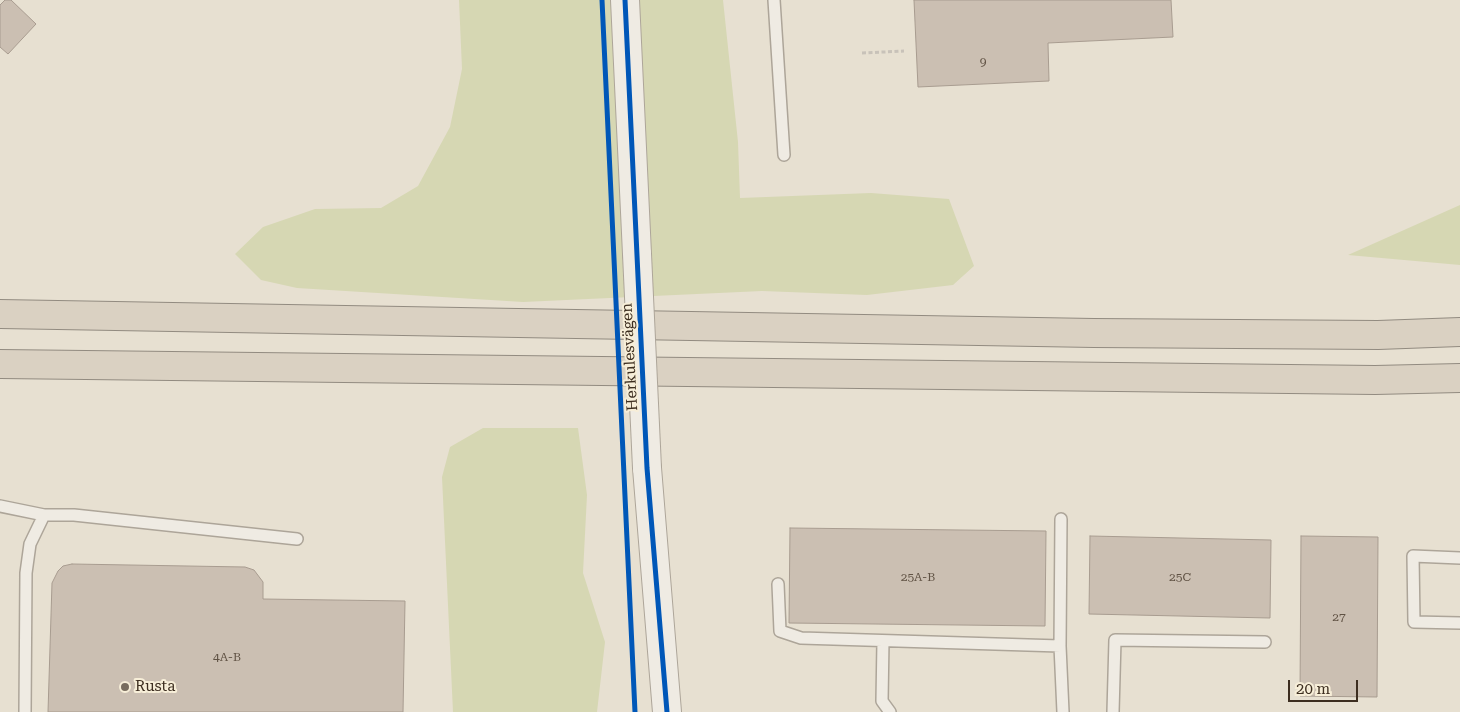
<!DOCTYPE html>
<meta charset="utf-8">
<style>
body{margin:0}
#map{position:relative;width:1460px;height:712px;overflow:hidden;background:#e7e0d1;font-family:"Roboto Serif",serif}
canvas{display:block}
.scale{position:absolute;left:1288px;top:680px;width:70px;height:22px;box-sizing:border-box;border:2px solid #3d2e20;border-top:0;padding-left:6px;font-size:15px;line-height:18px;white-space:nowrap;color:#3d2e20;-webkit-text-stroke:4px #f7eed8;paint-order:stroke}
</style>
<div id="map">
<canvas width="1460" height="712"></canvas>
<div class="scale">20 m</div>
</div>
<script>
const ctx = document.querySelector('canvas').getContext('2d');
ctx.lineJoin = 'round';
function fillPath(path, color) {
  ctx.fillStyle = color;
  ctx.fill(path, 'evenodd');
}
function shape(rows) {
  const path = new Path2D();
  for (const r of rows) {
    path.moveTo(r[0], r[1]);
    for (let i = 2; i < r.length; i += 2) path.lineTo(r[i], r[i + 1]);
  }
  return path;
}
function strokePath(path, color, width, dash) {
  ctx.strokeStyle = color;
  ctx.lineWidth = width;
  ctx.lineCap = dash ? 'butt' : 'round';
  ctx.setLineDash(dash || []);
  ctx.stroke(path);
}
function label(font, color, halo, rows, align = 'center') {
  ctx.font = font + ' "Roboto Serif",serif';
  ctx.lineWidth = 4;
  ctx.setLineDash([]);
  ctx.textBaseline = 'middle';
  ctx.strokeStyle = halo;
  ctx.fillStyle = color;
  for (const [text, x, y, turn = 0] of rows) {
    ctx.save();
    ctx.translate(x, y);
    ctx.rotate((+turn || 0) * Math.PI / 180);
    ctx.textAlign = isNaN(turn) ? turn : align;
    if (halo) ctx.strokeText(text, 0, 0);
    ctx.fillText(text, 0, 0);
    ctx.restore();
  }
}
fillPath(shape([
 [459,0,723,0,738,142,740,198,871,193,949,199,974,266,953,285,867,295,762,291,523,302,297,288,261,280,235,254,263,227,315,209,381,208,418,186,450,127,462,69],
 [1460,205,1460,265,1348,255],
 [483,428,578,428,587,495,583,573,605,642,597,712,453,712,442,477,450,447]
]), '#d6d7b3');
const building = shape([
 [5,0,11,0,36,24,8,54,0,47,0,5,5,0],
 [914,0,1171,0,1173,37,1048,43,1049,81,918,87,914,0],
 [790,528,1046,531,1045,626,789,623,790,528],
 [1090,536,1271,540,1270,618,1089,614,1090,536],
 [1301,536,1378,537,1377,697,1300,696,1301,536],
 [72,564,245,567,254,570,263,582,263,599,405,601,403,712,48,712,52,583,58,571,63,566,72,564]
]);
fillPath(building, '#cbbfb2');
strokePath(building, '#a89c90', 1);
const service = shape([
 [774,0,784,155],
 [0,506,44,515],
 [1460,558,1413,556,1414,622,1460,623],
 [778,584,780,631,801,638,1060,646,1063,712],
 [883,641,882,701,890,712],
 [1060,646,1061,519],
 [25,712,26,573,30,544,44,515,74,515,297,539],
 [1113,712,1115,640,1265,642]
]);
const tertiary = shape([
 [625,0,637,254],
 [647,468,667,712]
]);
const motorway = shape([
 [0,314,1094,333,1378,335,1460,332],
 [0,364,1375,380,1460,378]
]);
strokePath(service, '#ada599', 14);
strokePath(tertiary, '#ada599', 30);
strokePath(motorway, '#928b80', 30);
strokePath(shape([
 [862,53,904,51]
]), '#c8c2b9', 3, [4, 2.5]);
strokePath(service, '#efebe3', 11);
strokePath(tertiary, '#efebe3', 28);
strokePath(motorway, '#dad1c2', 28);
const tertiaryBridge = shape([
 [637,254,647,468]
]);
strokePath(tertiaryBridge, '#ada599', 30, []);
strokePath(tertiaryBridge, '#efebe3', 28);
strokePath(shape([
 [602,0,635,712],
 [625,0,647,468,667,712]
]), '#0057b8', 5);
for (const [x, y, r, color] of [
 [125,687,5,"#786c5e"]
]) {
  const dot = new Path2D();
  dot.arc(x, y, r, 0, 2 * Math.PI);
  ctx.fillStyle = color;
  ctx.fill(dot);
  strokePath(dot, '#f7eed8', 2);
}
label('12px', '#605244', null, [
 ["9",983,62],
 ["25A-B",918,577],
 ["25C",1180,577],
 ["27",1339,617],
 ["4A-B",227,657]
]);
label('15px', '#3d2e20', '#f7eed8', [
 ["Herkulesvägen",630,357,-93]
]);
label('15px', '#3d2e20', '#f7eed8', [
 ["Rusta",135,687]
], 'left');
</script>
